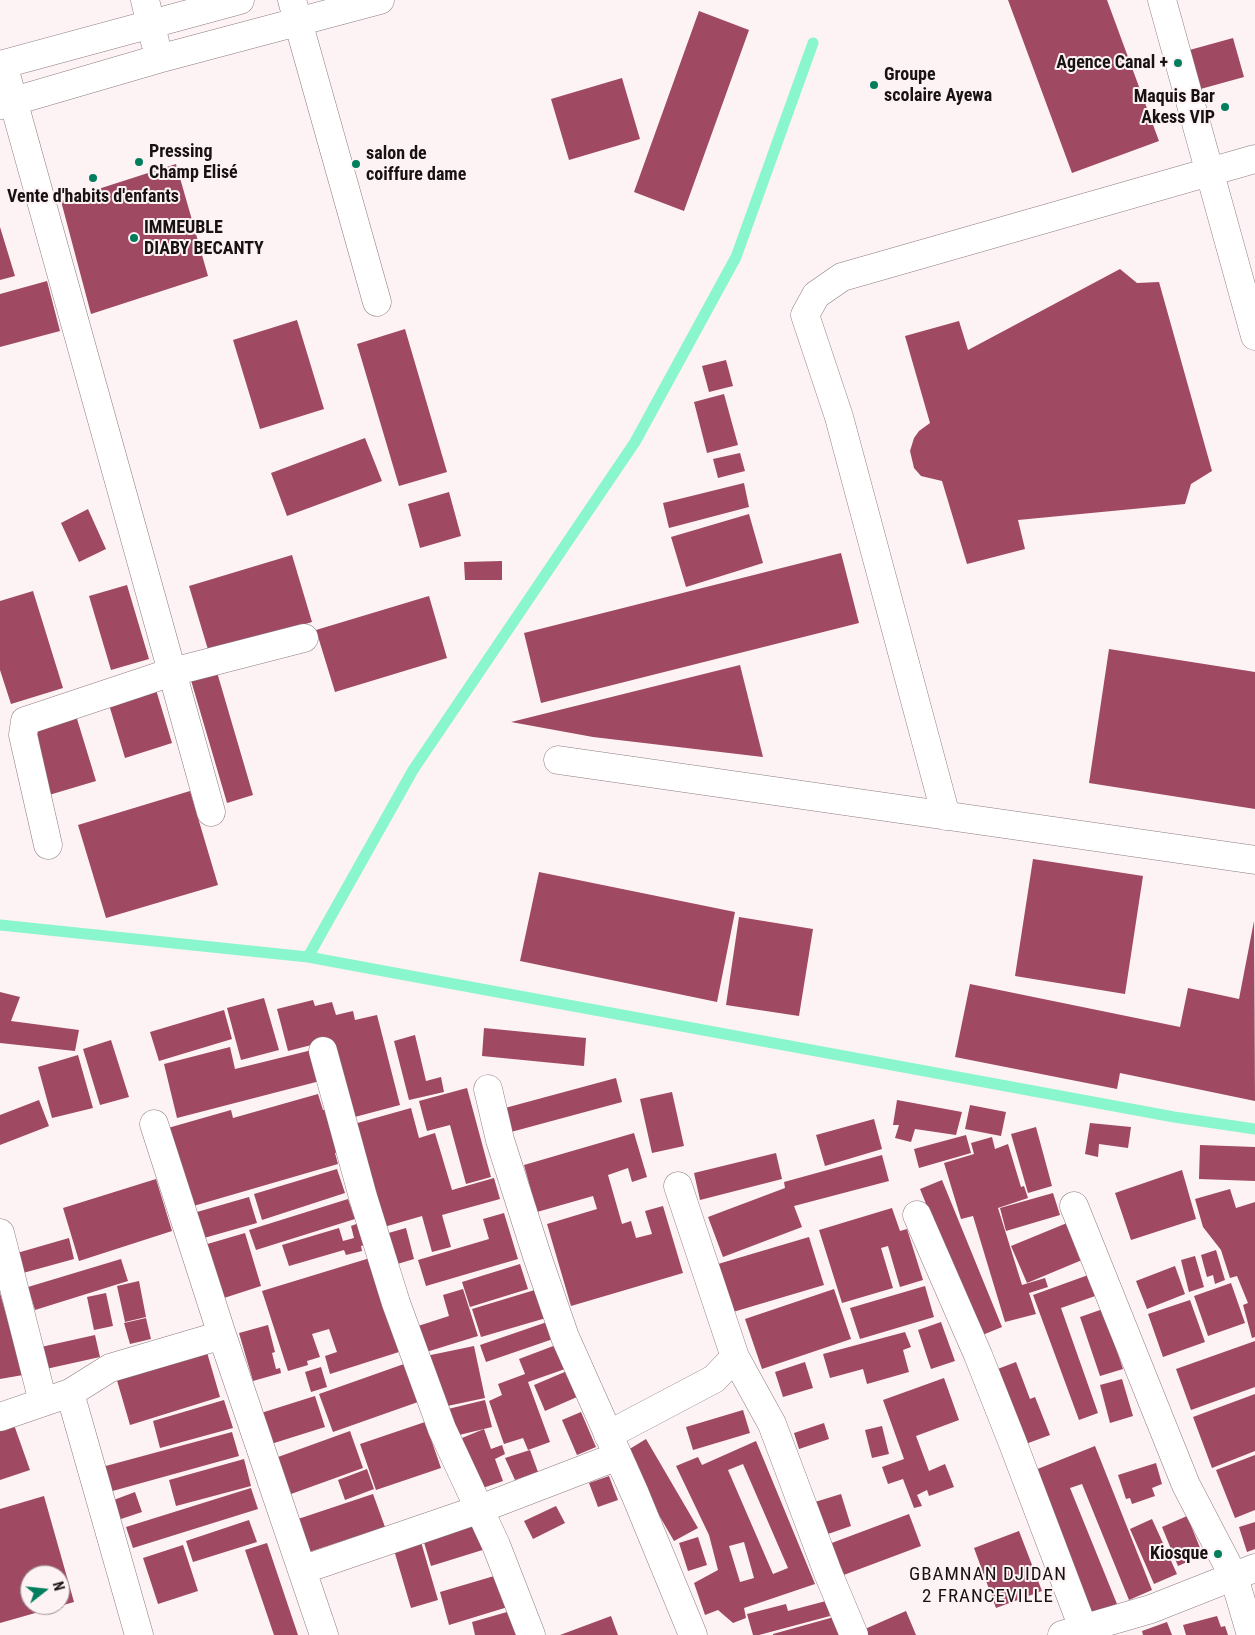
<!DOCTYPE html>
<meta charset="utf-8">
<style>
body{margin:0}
#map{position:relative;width:1255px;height:1635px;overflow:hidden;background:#fdf2f4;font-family:"Roboto Condensed",sans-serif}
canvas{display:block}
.north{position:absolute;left:20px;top:1565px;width:50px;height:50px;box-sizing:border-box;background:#fdf2f4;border:1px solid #a1989a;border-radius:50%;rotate:74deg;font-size:14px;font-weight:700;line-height:20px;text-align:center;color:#181213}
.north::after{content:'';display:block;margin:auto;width:18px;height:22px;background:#007e5d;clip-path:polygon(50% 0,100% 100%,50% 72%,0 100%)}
</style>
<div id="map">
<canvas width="1255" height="1635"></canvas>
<div class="north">N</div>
</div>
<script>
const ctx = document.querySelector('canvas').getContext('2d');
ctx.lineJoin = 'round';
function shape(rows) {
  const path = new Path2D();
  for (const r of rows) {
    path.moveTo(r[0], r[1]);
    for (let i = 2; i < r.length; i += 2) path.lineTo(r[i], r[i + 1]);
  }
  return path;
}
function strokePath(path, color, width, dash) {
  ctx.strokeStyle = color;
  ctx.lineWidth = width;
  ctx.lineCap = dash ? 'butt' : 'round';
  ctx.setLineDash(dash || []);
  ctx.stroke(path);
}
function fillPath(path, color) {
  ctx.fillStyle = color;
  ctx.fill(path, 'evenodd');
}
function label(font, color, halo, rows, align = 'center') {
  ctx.font = font + ' "Roboto Condensed",sans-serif';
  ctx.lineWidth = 4;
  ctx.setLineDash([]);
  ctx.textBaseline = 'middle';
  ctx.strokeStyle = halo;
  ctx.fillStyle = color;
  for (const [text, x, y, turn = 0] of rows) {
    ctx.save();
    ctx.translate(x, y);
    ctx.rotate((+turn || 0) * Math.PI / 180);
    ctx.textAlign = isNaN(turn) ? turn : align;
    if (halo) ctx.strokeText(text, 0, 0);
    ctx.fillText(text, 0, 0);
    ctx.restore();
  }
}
strokePath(shape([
 [0,925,308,957,1174,1117,1255,1129],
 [308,957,413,770,635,442,736,257,813,43]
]), '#89f6cd', 11);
fillPath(shape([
 [1008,0,1107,0,1159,141,1072,173],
 [699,11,749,30,684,211,634,192],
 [1233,38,1244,77,1197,90,1186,51],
 [622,78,640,139,569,160,551,99],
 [176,164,208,276,91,314,61,201],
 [0,227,15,276,0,280],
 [1120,269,1137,283,1159,282,1212,471,1191,484,1185,504,1018,520,1025,549,967,564,942,481,921,476,914,468,910,451,914,438,919,431,930,423,905,336,959,321,968,350],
 [47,281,60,331,0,347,0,294],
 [297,320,324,409,260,429,233,340],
 [405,329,447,472,399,486,357,344],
 [726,360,733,386,709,392,702,366],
 [724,394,738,445,707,453,694,402],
 [365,438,382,481,287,516,271,473],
 [740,453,745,471,718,478,713,459],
 [744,483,749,507,669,528,663,503],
 [449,492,461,536,420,548,408,504],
 [88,509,106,549,79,562,61,523],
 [749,514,763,563,686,587,671,537],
 [841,553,859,623,541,703,524,633],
 [292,555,312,622,209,653,189,586],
 [502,561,502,580,465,580,464,562],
 [127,585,149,659,111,670,89,596],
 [33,591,63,688,11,704,0,670,0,601],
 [429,596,447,658,335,692,316,630],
 [1109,649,1255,672,1255,809,1089,783],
 [214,662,253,795,227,803,188,670],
 [740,665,763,757,593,737,511,722],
 [154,683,172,743,125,758,107,698],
 [74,709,96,781,49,795,28,723],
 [190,791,218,885,106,918,78,825],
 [1033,859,1143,876,1125,994,1015,976],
 [539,872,735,912,717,1002,520,961],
 [739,917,813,929,799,1016,726,1005],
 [1254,921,1255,1101,1120,1073,1117,1089,955,1057,970,984,1180,1027,1188,988,1239,999],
 [0,992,20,997,11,1021,79,1030,75,1051,0,1043],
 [264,998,279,1050,241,1060,227,1008],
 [313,1000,315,1006,332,1002,336,1015,353,1011,355,1020,377,1015,400,1105,351,1118,331,1040,288,1051,277,1009],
 [224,1010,232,1039,159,1061,150,1032],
 [484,1028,586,1038,584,1066,482,1056],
 [415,1035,426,1081,441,1077,444,1092,409,1100,394,1041],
 [111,1040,129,1097,100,1105,83,1049],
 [230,1047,235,1069,312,1050,320,1081,177,1118,164,1064],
 [78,1055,93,1108,52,1118,38,1067],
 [616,1078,622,1102,511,1132,505,1108],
 [467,1088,491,1177,466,1184,450,1125,427,1131,419,1101],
 [672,1092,684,1146,652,1153,640,1099],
 [318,1094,323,1110,328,1109,340,1152,335,1153,338,1164,190,1207,168,1128,231,1110,233,1118],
 [39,1100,49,1126,0,1145,0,1115],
 [897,1100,962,1112,956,1135,915,1129,911,1142,895,1138,899,1125,893,1125],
 [970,1105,1006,1112,1001,1136,965,1129],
 [411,1108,419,1138,435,1133,452,1190,494,1178,500,1199,442,1215,451,1247,432,1252,422,1216,384,1227,354,1124],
 [874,1119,882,1149,825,1166,816,1135],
 [1090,1123,1131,1127,1128,1148,1099,1144,1098,1157,1085,1154],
 [1036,1127,1052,1186,1028,1193,1011,1134],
 [634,1133,647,1177,632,1182,628,1168,608,1175,622,1224,631,1221,636,1238,652,1234,645,1211,663,1206,683,1273,571,1306,547,1224,597,1209,593,1196,537,1212,524,1165],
 [966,1135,971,1153,919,1168,914,1149],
 [992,1137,995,1149,1008,1144,1021,1187,1024,1186,1028,1198,998,1208,1022,1285,1045,1278,1048,1287,1029,1293,1036,1314,1005,1322,973,1216,961,1219,944,1163,974,1154,971,1143],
 [1200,1145,1255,1147,1255,1181,1199,1179],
 [776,1153,782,1179,700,1200,694,1173],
 [882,1155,889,1181,794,1206,802,1227,723,1257,708,1217,785,1188,784,1182],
 [337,1169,345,1193,262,1220,254,1194],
 [1182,1170,1196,1219,1131,1240,1115,1193],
 [156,1179,172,1231,79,1261,63,1208],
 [942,1180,1002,1327,980,1336,920,1189],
 [1230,1189,1236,1208,1255,1202,1255,1337,1252,1338,1243,1305,1248,1303,1237,1276,1230,1278,1221,1250,1203,1227,1195,1199],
 [1053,1193,1060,1215,1006,1231,1000,1208],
 [249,1197,257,1223,204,1238,197,1212],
 [348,1199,355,1219,256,1250,249,1230],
 [892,1208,900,1231,907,1229,923,1280,900,1287,888,1246,881,1248,893,1288,842,1303,819,1230],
 [504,1213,518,1259,426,1286,418,1260,489,1239,483,1219],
 [359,1223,365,1245,361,1246,362,1251,346,1255,344,1250,289,1266,282,1245,339,1228,343,1241,354,1238,351,1226],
 [1067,1223,1082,1260,1027,1283,1011,1246],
 [406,1228,414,1259,394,1265,385,1234],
 [245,1233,261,1286,221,1299,204,1245],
 [809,1237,824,1285,733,1312,718,1264],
 [69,1238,74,1259,23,1273,17,1253],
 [1216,1250,1225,1280,1215,1284,1213,1275,1207,1277,1201,1255],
 [1195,1256,1204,1287,1189,1292,1181,1260],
 [370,1258,399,1352,330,1374,325,1356,337,1352,329,1329,312,1334,320,1357,307,1361,308,1365,288,1371,262,1291],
 [121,1259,128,1281,35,1310,28,1287],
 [520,1264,528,1289,470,1307,462,1282],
 [1175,1266,1185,1294,1147,1309,1136,1281],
 [1091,1274,1098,1295,1061,1308,1098,1413,1079,1420,1033,1295],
 [139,1281,146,1317,125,1322,117,1286],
 [1231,1283,1245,1323,1208,1336,1194,1296],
 [925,1286,934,1317,860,1339,850,1308],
 [463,1289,478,1336,423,1353,415,1327,449,1316,443,1295],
 [538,1289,546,1318,481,1337,472,1309],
 [834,1289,851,1339,762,1369,745,1319],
 [0,1293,23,1375,0,1379],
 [106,1293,113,1326,94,1330,87,1297],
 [1190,1300,1205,1342,1163,1357,1148,1314],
 [1103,1309,1123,1369,1100,1376,1080,1317],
 [146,1318,151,1339,130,1344,124,1323],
 [547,1322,553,1339,486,1362,480,1345],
 [941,1322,955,1361,931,1369,918,1330],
 [268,1325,275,1352,272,1353,276,1369,280,1368,281,1373,253,1381,239,1333],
 [905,1332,911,1347,903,1350,909,1372,867,1384,863,1369,830,1378,823,1354],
 [95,1335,100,1357,46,1369,41,1347],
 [1255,1341,1255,1387,1191,1410,1176,1369],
 [556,1345,565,1369,528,1382,550,1442,528,1450,523,1438,504,1444,489,1401,502,1395,498,1384,525,1374,519,1359],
 [474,1346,485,1398,438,1408,426,1356],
 [206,1349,220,1397,130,1425,116,1377],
 [805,1362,813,1388,783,1397,775,1372],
 [1016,1362,1030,1399,1035,1397,1050,1435,1023,1445,995,1370],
 [404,1364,418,1402,333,1432,319,1394],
 [321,1367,327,1387,311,1392,305,1372],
 [567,1371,577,1397,545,1411,534,1385],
 [944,1378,959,1420,916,1436,929,1471,945,1464,954,1487,929,1496,927,1490,917,1495,922,1506,914,1508,903,1479,888,1484,882,1467,904,1459,883,1400],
 [1122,1379,1133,1416,1110,1423,1100,1385],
 [1255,1394,1255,1451,1212,1468,1193,1417],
 [315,1396,325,1427,271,1444,261,1413],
 [224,1400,233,1428,160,1448,153,1421],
 [485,1400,492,1427,455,1436,448,1409],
 [743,1410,750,1433,693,1450,686,1427],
 [581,1412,596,1447,577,1455,562,1420],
 [13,1422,30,1470,0,1480,0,1427],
 [425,1422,441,1468,376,1490,360,1444],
 [824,1423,829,1439,799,1449,794,1433],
 [882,1426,889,1454,872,1458,865,1430],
 [484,1429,491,1449,502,1445,505,1454,495,1459,503,1481,480,1489,462,1438],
 [350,1431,363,1468,291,1494,278,1457],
 [232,1432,239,1456,109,1492,102,1467],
 [646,1439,698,1528,674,1541,623,1453],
 [756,1441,815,1584,744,1608,746,1618,733,1623,718,1610,705,1615,694,1583,718,1570,709,1535,676,1466,698,1457,702,1465],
 [743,1464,788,1568,773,1574,728,1470],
 [744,1542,754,1578,740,1582,729,1546],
 [1095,1446,1152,1590,1129,1600,1082,1484,1070,1488,1117,1604,1092,1614,1035,1470],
 [530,1450,538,1472,515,1480,505,1458],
 [1255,1455,1255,1510,1235,1518,1216,1470],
 [244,1459,251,1486,176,1506,169,1480],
 [1156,1463,1162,1484,1152,1488,1155,1496,1132,1504,1130,1498,1126,1499,1118,1475],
 [367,1469,374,1489,345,1500,338,1480],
 [609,1476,618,1500,598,1507,589,1483],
 [251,1488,258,1509,133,1548,126,1527],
 [135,1492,142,1512,118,1520,111,1501],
 [373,1494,385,1527,309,1552,298,1519],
 [841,1494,851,1526,825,1535,815,1502],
 [44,1496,74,1602,0,1623,0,1509],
 [30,1575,60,1575,60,1605,30,1605],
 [556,1506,565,1523,533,1539,524,1521],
 [909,1514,921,1546,841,1576,829,1544],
 [1187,1516,1203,1555,1178,1566,1162,1527],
 [1152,1519,1177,1574,1154,1584,1130,1529],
 [249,1520,257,1542,193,1562,186,1541],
 [481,1521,489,1548,431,1566,423,1539],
 [1255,1522,1255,1549,1247,1552,1239,1527],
 [1019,1531,1042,1591,996,1608,974,1548],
 [698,1537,707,1565,688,1571,679,1543],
 [421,1542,438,1600,411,1608,394,1550],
 [267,1543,298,1635,274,1635,245,1550],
 [183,1545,198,1591,158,1604,143,1558],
 [501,1574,511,1606,449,1625,440,1592],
 [826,1601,830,1616,759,1635,753,1635,747,1614,786,1604,788,1611],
 [514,1610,521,1635,475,1635,472,1622],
 [906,1611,916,1635,867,1635,865,1629],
 [611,1616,618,1635,560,1635],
 [1217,1616,1221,1627,1225,1626,1228,1635,1186,1635,1183,1625],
 [834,1617,839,1635,773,1635,773,1634],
 [1167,1622,1172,1635,1143,1635,1142,1631]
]), '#9f4962');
const minor = shape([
 [145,0,155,42],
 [292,0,377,302],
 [1162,0,1255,336],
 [3,64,211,812],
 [0,65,240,0],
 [0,105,158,59,380,0],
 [558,760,1255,860],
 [946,816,839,417,805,315,816,295,842,277,1255,159],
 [48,845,23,735,25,721,172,672,304,638],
 [323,1051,363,1197,396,1303,442,1429,496,1545,531,1635],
 [488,1089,500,1140,538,1259,565,1337,635,1494,693,1635],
 [154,1124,222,1335],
 [678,1186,735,1357,772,1424,828,1573,854,1635],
 [1074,1206,1186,1485,1234,1577,1251,1635],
 [917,1215,978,1355,1012,1441,1083,1628],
 [0,1233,43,1402],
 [70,1393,139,1635],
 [0,1417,70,1393,110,1368,222,1335,324,1635],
 [608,1435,714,1379,735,1357],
 [302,1570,480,1509,618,1456],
 [1062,1635,1151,1609,1255,1568]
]);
strokePath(minor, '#8d7c80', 29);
strokePath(minor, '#fff', 28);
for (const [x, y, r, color] of [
 [1178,63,5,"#007e5d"],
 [874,85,5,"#007e5d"],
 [1225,107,5,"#007e5d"],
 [139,162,5,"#007e5d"],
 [356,164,5,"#007e5d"],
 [93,178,5,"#007e5d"],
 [134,238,5,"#007e5d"],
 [1218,1554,5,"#007e5d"]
]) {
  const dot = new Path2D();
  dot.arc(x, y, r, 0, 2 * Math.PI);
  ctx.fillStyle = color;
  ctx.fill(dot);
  strokePath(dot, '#fdf2f4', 2);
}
label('bold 18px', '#181213', '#fdf2f4', [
 ["Agence Canal +",1168,63,"right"],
 ["Groupe",884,75],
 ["scolaire Ayewa",884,96],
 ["Maquis Bar",1215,97,"right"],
 ["Akess VIP",1215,118,"right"],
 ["Pressing",149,152],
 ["Champ Elisé",149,173],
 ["salon de",366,154],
 ["coiffure dame",366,175],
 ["Vente d'habits d'enfants",93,197,"center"],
 ["IMMEUBLE",144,228],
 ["DIABY BECANTY",144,249],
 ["Kiosque",1208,1554,"right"]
], 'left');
ctx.letterSpacing = '1px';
label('19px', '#181213', '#fdf2f4', [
 ["GBAMNAN DJIDAN",988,1575],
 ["2 FRANCEVILLE",988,1597]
]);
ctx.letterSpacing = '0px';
</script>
